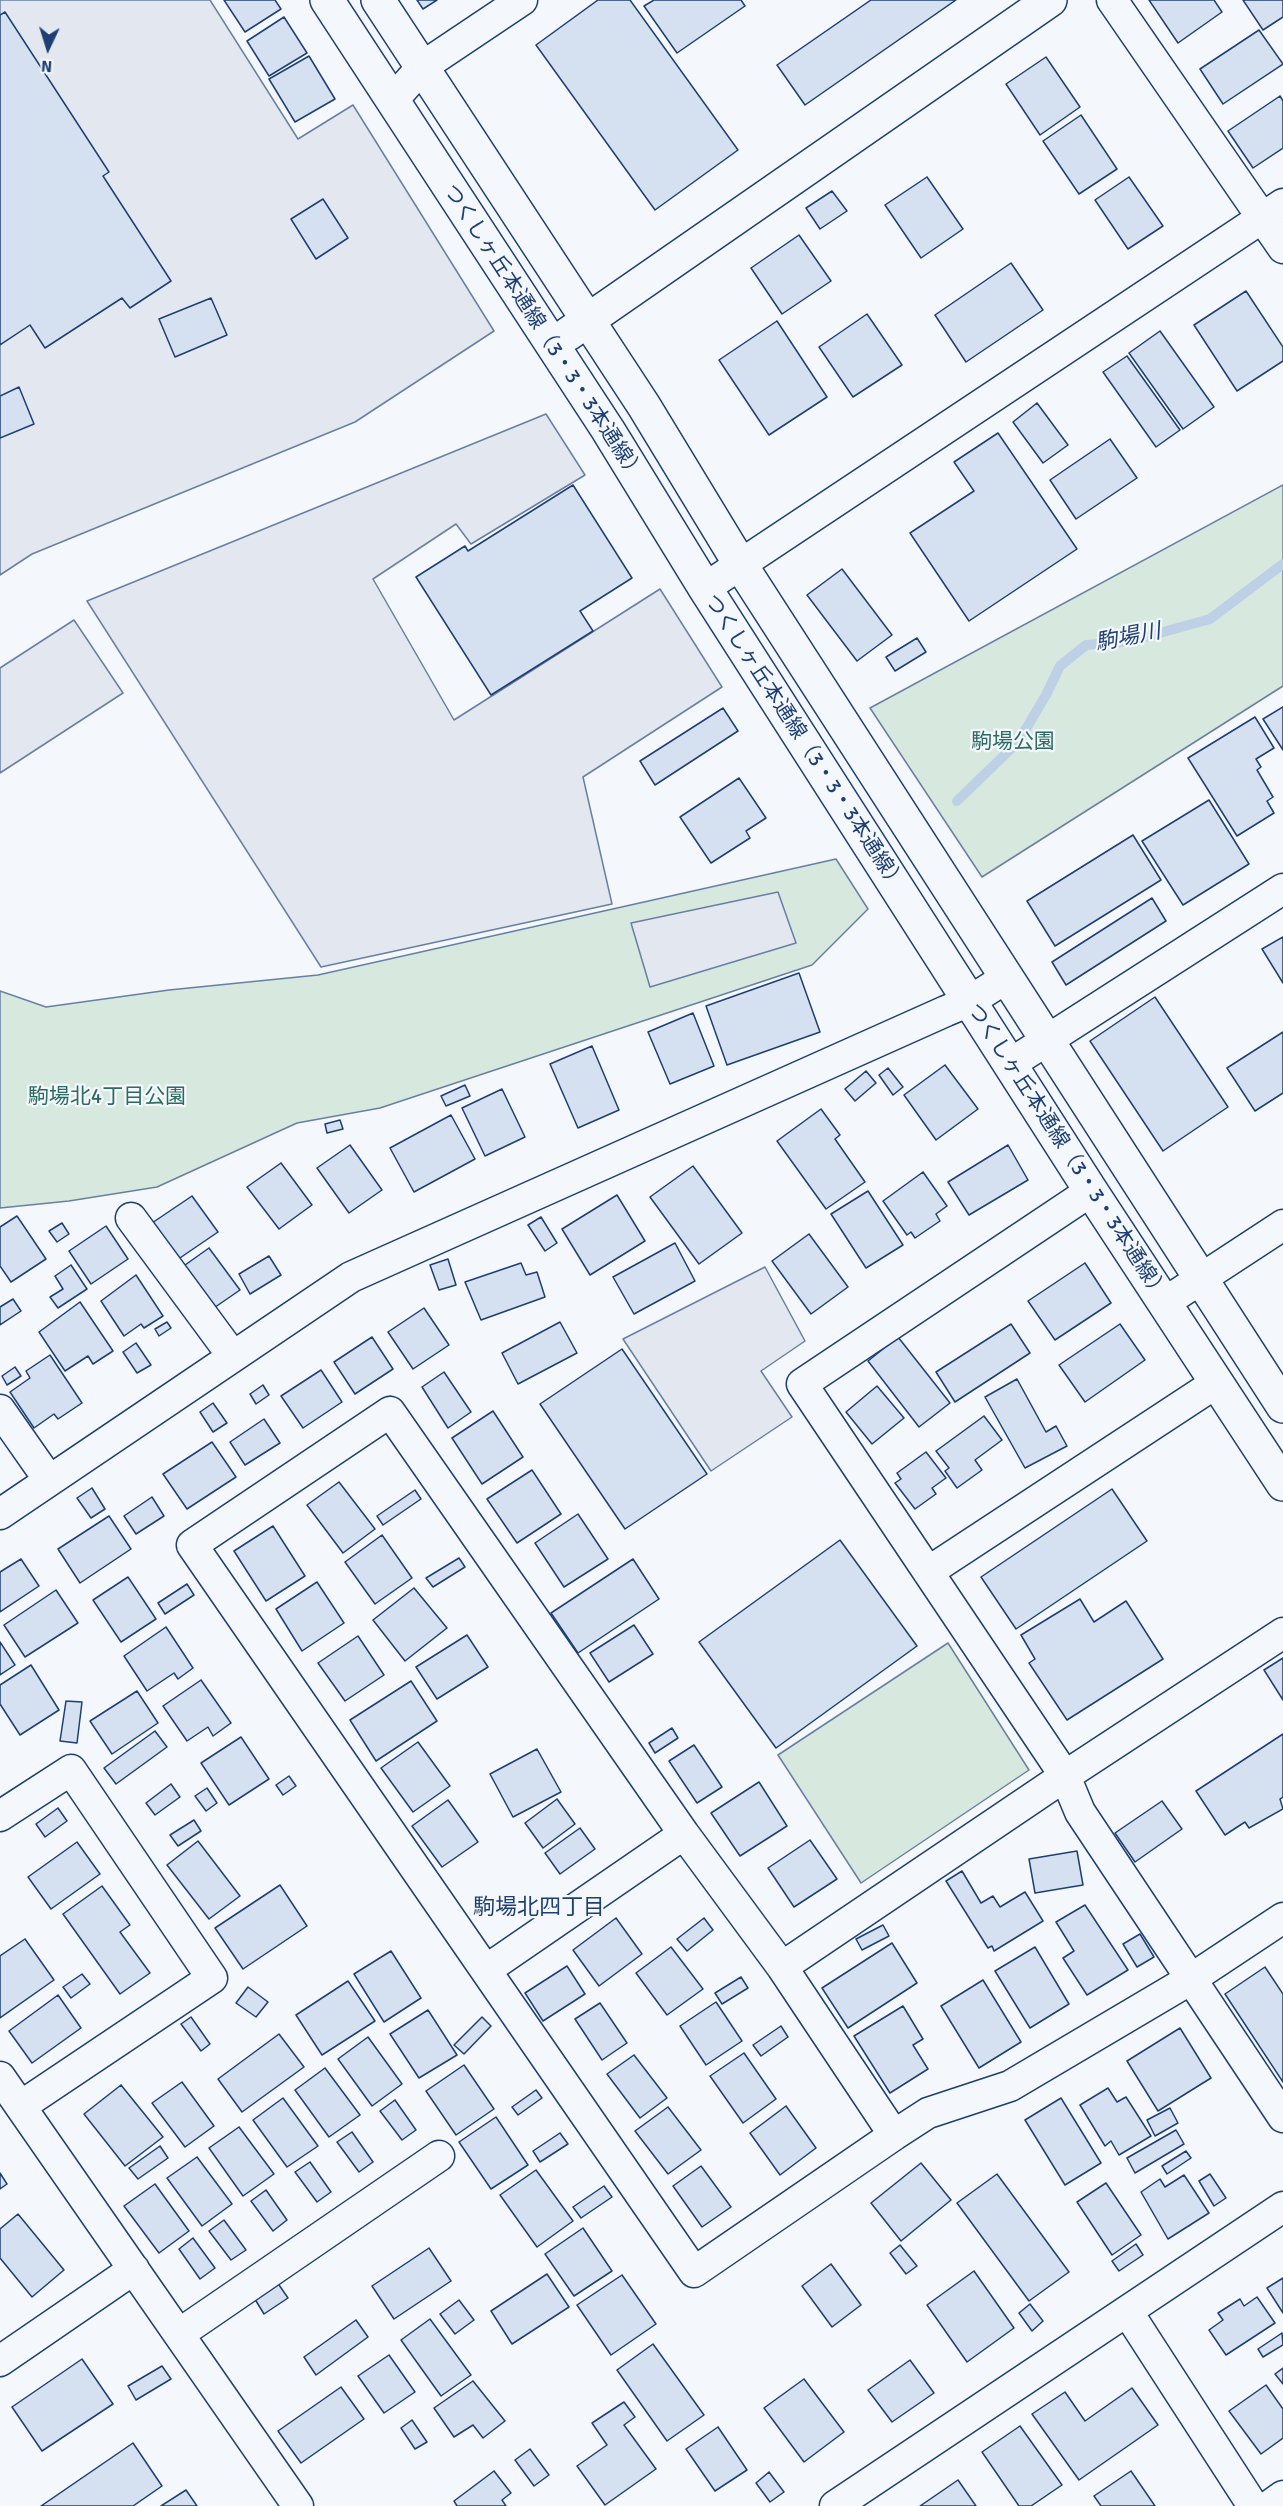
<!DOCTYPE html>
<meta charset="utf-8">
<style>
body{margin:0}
#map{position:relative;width:1283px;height:2506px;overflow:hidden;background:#f4f7fb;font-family:Signika,sans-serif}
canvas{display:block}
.north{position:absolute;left:18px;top:18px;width:60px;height:60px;-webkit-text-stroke:4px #f4f7fb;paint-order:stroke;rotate:184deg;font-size:16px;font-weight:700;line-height:24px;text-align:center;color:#1d3f73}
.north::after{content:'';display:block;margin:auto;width:21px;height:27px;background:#1d3f73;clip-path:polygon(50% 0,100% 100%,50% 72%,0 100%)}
</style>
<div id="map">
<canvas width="1283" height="2506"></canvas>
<div class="north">N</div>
</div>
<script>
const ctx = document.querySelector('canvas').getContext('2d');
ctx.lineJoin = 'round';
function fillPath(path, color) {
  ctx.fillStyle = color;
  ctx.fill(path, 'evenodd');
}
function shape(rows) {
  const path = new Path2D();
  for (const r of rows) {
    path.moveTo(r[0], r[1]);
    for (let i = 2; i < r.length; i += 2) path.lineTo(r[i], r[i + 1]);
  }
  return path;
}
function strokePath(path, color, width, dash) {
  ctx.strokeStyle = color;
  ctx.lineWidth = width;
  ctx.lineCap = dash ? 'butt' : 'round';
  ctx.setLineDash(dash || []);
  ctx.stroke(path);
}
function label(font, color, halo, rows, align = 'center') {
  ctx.font = font + ' Signika,"Noto Sans JP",sans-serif';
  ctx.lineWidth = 4.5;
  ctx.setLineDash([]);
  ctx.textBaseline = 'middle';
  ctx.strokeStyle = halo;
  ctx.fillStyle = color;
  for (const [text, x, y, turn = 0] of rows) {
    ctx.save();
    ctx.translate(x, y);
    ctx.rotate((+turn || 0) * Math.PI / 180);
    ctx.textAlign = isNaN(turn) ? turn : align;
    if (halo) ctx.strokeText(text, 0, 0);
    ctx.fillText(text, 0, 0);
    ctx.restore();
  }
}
const green = shape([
 [1283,485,1283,686,982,877,870,708,1283,485],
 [836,859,868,909,812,965,380,1108,297,1123,157,1187,69,1201,0,1208,0,991,46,1007,169,990,318,975,836,859],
 [948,1643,1029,1770,861,1883,778,1755,948,1643]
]);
fillPath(green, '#d7e8df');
strokePath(green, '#687fa3', 1.5);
const parking = shape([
 [0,0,210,0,298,139,353,105,494,331,355,422,32,554,0,575,0,0],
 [546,414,585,475,471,544,456,524,373,579,454,720,660,589,722,687,583,777,612,904,321,967,87,601,546,414],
 [74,620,123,693,0,773,0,668,74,620],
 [778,892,796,943,650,987,631,923,778,892],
 [765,1267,805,1341,761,1371,792,1417,711,1471,623,1339,765,1267]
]);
fillPath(parking, '#e3e8f0');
strokePath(parking, '#687fa3', 1.5);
strokePath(shape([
 [957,801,1018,742,1046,695,1060,666,1086,645,1131,641,1210,619,1283,564]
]), '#bed0e5', 10);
const building = shape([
 [224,0,275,0,281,9,245,32,224,0],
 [417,0,437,0,423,9,417,0],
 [598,0,630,0,738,150,655,210,536,45,598,0],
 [654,0,741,0,745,6,677,53,644,6,654,0],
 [871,0,956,0,805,105,777,65,871,0],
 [1149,0,1214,0,1222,12,1178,43,1149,0],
 [1243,0,1283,0,1283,17,1263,30,1243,0],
 [5,12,109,172,103,176,171,281,130,308,122,298,45,348,30,325,0,345,0,15,5,12],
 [284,17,307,53,269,76,247,41,284,17],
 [1259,30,1283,64,1223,104,1200,69,1259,30],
 [309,56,335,99,295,122,269,79,309,56],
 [1046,57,1080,107,1040,135,1006,84,1046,57],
 [1280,96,1283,101,1283,148,1253,168,1228,131,1280,96],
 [1081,115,1117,169,1079,194,1043,141,1081,115],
 [927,177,963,229,921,258,885,205,927,177],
 [1129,177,1163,226,1128,249,1095,200,1129,177],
 [832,191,847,211,820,229,806,208,832,191],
 [323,199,348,238,316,259,291,219,323,199],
 [799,235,831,281,782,314,751,268,799,235],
 [1011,263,1043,310,966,362,935,315,1011,263],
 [1246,291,1283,347,1283,361,1237,391,1194,325,1246,291],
 [211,298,227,335,175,357,159,319,211,298],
 [867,314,902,365,853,397,819,347,867,314],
 [777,321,827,397,769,435,719,360,777,321],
 [1160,331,1214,407,1183,429,1129,353,1160,331],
 [1127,356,1180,430,1156,447,1103,372,1127,356],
 [19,387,34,424,0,438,0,396,19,387],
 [1037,403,1068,445,1043,463,1013,422,1037,403],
 [998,433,1077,549,969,621,910,533,974,491,954,462,998,433],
 [1110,439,1137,478,1076,519,1050,480,1110,439],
 [573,485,632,578,580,611,593,631,491,695,416,577,465,546,468,551,573,485],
 [842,569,892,635,857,661,807,595,842,569],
 [917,638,926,652,895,671,886,657,917,638],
 [1283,707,1283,750,1263,719,1283,707],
 [723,708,738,731,655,785,640,761,723,708],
 [1255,717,1274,748,1256,759,1261,767,1257,770,1273,797,1267,801,1274,813,1237,836,1188,758,1255,717],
 [739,778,766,818,746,831,750,838,711,863,680,817,739,778],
 [1209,800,1249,864,1183,905,1142,841,1209,800],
 [1133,835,1161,880,1055,946,1027,901,1133,835],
 [1152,898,1166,921,1066,985,1052,962,1152,898],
 [1283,937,1283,983,1262,949,1283,937],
 [799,973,820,1032,727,1065,706,1006,799,973],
 [1155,997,1228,1107,1163,1151,1090,1041,1155,997],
 [693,1013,714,1066,670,1084,648,1032,693,1013],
 [1283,1032,1283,1093,1255,1111,1227,1068,1283,1032],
 [592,1046,619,1110,578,1128,550,1064,592,1046],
 [945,1065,978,1109,936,1140,904,1095,945,1065],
 [888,1068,903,1087,893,1095,879,1075,888,1068],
 [866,1071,876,1083,855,1101,845,1089,866,1071],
 [465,1085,470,1096,446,1106,441,1096,465,1085],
 [502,1089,525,1137,485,1156,462,1108,502,1089],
 [821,1109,840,1135,835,1139,865,1182,826,1209,777,1141,821,1109],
 [451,1115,475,1159,414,1192,390,1148,451,1115],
 [340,1120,343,1129,327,1133,325,1124,340,1120],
 [350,1145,382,1190,349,1213,317,1168,350,1145],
 [1008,1145,1028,1180,969,1215,948,1182,1008,1145],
 [281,1163,312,1205,279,1229,247,1187,281,1163],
 [693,1166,742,1233,699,1264,650,1197,693,1166],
 [923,1172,947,1206,936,1214,940,1221,915,1238,911,1232,907,1235,883,1201,923,1172],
 [868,1191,903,1245,866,1268,831,1214,868,1191],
 [617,1195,645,1241,590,1275,562,1229,617,1195],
 [192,1196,218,1232,174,1262,149,1225,192,1196],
 [17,1216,46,1259,11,1282,0,1266,0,1227,17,1216],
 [541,1217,557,1243,545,1251,528,1225,541,1217],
 [62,1223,69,1234,57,1242,49,1231,62,1223],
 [106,1226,128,1259,91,1284,69,1251,106,1226],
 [809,1234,848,1287,811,1314,772,1261,809,1234],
 [675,1243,695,1281,634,1314,613,1277,675,1243],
 [209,1248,240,1290,208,1312,178,1270,209,1248],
 [269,1256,281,1275,250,1294,239,1274,269,1256],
 [448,1259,456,1285,439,1290,430,1265,448,1259],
 [521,1263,526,1275,537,1272,545,1297,481,1320,465,1282,521,1263],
 [1085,1263,1111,1303,1055,1340,1028,1301,1085,1263],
 [71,1265,87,1289,58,1308,50,1297,63,1289,55,1276,71,1265],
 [136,1275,163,1316,144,1328,141,1324,124,1336,101,1301,136,1275],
 [13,1299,21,1311,0,1325,0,1307,13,1299],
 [80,1302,113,1351,93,1364,88,1356,65,1371,39,1332,80,1302],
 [424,1308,449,1345,413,1369,388,1332,424,1308],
 [167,1322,171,1328,159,1336,155,1329,167,1322],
 [560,1322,577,1353,518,1384,502,1353,560,1322],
 [1011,1324,1030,1353,955,1402,936,1372,1011,1324],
 [1120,1324,1145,1360,1085,1402,1059,1365,1120,1324],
 [372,1337,393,1369,355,1394,334,1362,372,1337],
 [898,1337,950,1403,919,1427,868,1361,898,1337],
 [136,1343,151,1365,137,1373,123,1352,136,1343],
 [622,1349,707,1474,625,1529,540,1404,622,1349],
 [50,1355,82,1403,58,1419,54,1414,34,1428,10,1392,30,1378,26,1371,50,1355],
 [15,1367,21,1376,7,1385,2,1376,15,1367],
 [321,1370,342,1402,303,1428,281,1396,321,1370],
 [444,1372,471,1412,448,1428,422,1387,444,1372],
 [1017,1379,1046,1432,1056,1426,1067,1446,1025,1468,985,1397,1017,1379],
 [263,1385,269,1395,256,1404,250,1394,263,1385],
 [877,1386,904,1418,872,1444,846,1412,877,1386],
 [213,1403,227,1423,213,1432,200,1412,213,1403],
 [493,1411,523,1457,482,1484,452,1438,493,1411],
 [984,1416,1002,1440,975,1460,982,1470,957,1488,945,1471,949,1468,936,1451,984,1416],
 [264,1419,280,1443,245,1465,230,1442,264,1419],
 [212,1442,236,1477,187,1509,163,1474,212,1442],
 [926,1452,946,1478,932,1488,936,1494,915,1509,895,1483,901,1479,897,1473,926,1452],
 [532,1470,561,1514,517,1543,487,1499,532,1470],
 [339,1482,375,1529,343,1553,307,1505,339,1482],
 [92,1488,105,1509,91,1518,77,1498,92,1488],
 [1112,1489,1147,1541,1016,1629,981,1577,1112,1489],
 [415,1490,421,1499,383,1525,377,1516,415,1490],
 [152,1497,164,1516,136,1534,124,1516,152,1497],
 [578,1514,608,1559,564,1587,535,1543,578,1514],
 [109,1516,131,1549,80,1583,58,1549,109,1516],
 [273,1526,305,1576,266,1601,234,1551,273,1526],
 [382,1535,412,1578,375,1604,345,1562,382,1535],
 [840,1540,917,1646,776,1748,699,1642,840,1540],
 [459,1558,465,1567,433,1587,426,1578,459,1558],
 [21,1559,39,1586,0,1612,0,1572,21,1559],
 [633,1559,659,1599,578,1653,551,1613,633,1559],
 [128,1577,156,1619,121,1642,93,1600,128,1577],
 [317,1582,344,1623,302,1651,276,1609,317,1582],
 [187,1584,194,1595,165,1614,158,1603,187,1584],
 [414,1588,447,1628,405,1661,373,1620,414,1588],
 [56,1590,78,1623,25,1657,4,1625,56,1590],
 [1080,1599,1094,1622,1126,1601,1163,1659,1067,1720,1029,1663,1035,1659,1021,1635,1080,1599],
 [634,1625,653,1654,609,1682,590,1653,634,1625],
 [166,1627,193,1668,178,1679,174,1673,147,1691,124,1656,166,1627],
 [467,1635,488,1667,437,1699,416,1667,467,1635],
 [358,1636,384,1675,345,1701,318,1663,358,1636],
 [0,1642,15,1665,0,1675,0,1642],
 [1283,1658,1283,1700,1264,1670,1283,1658],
 [31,1665,59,1710,20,1735,0,1704,0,1685,31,1665],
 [201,1680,231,1723,213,1736,208,1727,187,1741,163,1706,201,1680],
 [411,1681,437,1721,376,1761,350,1720,411,1681],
 [137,1691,158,1723,112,1754,90,1721,137,1691],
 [66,1701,82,1702,77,1743,60,1741,66,1701],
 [672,1728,678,1738,655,1753,649,1743,672,1728],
 [155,1731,167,1747,116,1784,104,1768,155,1731],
 [1283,1734,1283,1797,1280,1799,1283,1809,1249,1828,1245,1822,1225,1835,1196,1791,1283,1734],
 [241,1737,269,1779,229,1805,201,1763,241,1737],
 [418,1742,450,1786,413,1812,381,1768,418,1742],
 [694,1745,722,1787,697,1803,669,1761,694,1745],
 [537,1749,561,1792,513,1817,490,1774,537,1749],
 [289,1776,296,1786,283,1795,276,1785,289,1776],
 [759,1782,787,1826,740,1856,711,1813,759,1782],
 [171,1784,180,1797,155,1815,146,1803,171,1784],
 [207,1788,217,1803,206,1811,195,1796,207,1788],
 [557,1799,575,1824,543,1848,525,1823,557,1799],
 [448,1800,478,1842,442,1867,412,1826,448,1800],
 [1162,1801,1182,1829,1135,1862,1115,1833,1162,1801],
 [58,1808,67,1821,45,1837,36,1824,58,1808],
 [194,1820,201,1831,178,1846,170,1835,194,1820],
 [580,1828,595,1849,560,1874,545,1853,580,1828],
 [810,1840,837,1879,794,1907,768,1868,810,1840],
 [198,1841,240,1896,209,1919,167,1865,198,1841],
 [77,1842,100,1874,51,1909,28,1877,77,1842],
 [1077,1851,1083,1885,1035,1893,1029,1859,1077,1851],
 [962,1871,981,1903,993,1896,1000,1907,1025,1892,1043,1921,994,1951,992,1946,988,1948,946,1881,962,1871],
 [280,1885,307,1926,243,1969,215,1928,280,1885],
 [102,1886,130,1925,120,1932,150,1973,120,1994,63,1914,102,1886],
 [1085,1905,1128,1970,1087,1995,1063,1958,1074,1951,1056,1922,1085,1905],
 [616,1918,642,1954,599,1986,573,1950,616,1918],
 [704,1918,713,1930,687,1951,677,1939,704,1918],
 [883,1925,889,1936,862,1950,856,1939,883,1925],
 [1140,1934,1154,1957,1137,1967,1123,1944,1140,1934],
 [25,1939,54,1980,0,2018,0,1956,25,1939],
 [892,1943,917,1983,848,2028,822,1988,892,1943],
 [671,1947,703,1989,667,2015,636,1973,671,1947],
 [1035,1947,1069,2004,1030,2028,995,1971,1035,1947],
 [391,1951,421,1998,384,2022,354,1974,391,1951],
 [567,1966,585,1994,543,2021,525,1993,567,1966],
 [1265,1967,1283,1994,1283,2082,1225,1994,1265,1967],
 [82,1974,90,1984,71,1998,63,1987,82,1974],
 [741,1977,748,1988,722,2004,715,1993,741,1977],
 [983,1980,1021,2042,979,2068,941,2006,983,1980],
 [348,1981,375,2021,322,2055,296,2015,348,1981],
 [248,1987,268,2002,256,2017,236,2003,248,1987],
 [58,1995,81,2028,32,2063,9,2031,58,1995],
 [716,2002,742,2041,706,2065,680,2026,716,2002],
 [600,2003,627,2043,602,2060,575,2019,600,2003],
 [903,2006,923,2039,913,2045,928,2069,890,2093,854,2036,903,2006],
 [428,2010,457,2055,419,2078,390,2034,428,2010],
 [191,2017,210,2044,201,2051,181,2024,191,2017],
 [482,2017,491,2026,464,2054,454,2045,482,2017],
 [781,2026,788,2037,761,2056,753,2045,781,2026],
 [1180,2028,1211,2078,1158,2111,1127,2061,1180,2028],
 [279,2034,304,2067,242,2112,218,2079,279,2034],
 [368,2037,402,2084,372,2106,338,2059,368,2037],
 [744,2053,776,2099,743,2123,710,2076,744,2053],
 [634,2055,667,2098,640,2118,607,2074,634,2055],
 [464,2065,494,2109,456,2135,426,2091,464,2065],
 [325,2068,360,2115,329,2137,295,2090,325,2068],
 [182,2082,214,2126,185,2147,152,2103,182,2082],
 [121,2085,163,2137,125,2166,84,2114,121,2085],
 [1108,2088,1117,2102,1126,2097,1151,2136,1119,2155,1111,2141,1105,2146,1080,2105,1108,2088],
 [536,2090,542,2098,518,2115,512,2107,536,2090],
 [283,2098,318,2146,287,2167,253,2120,283,2098],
 [1061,2098,1101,2163,1065,2185,1025,2120,1061,2098],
 [395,2100,416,2130,402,2140,380,2111,395,2100],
 [786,2106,816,2148,780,2175,750,2133,786,2106],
 [668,2107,701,2150,668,2174,635,2131,668,2107],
 [1170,2108,1178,2123,1155,2136,1147,2120,1170,2108],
 [496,2117,528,2165,491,2189,459,2142,496,2117],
 [239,2127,274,2174,243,2196,209,2148,239,2127],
 [1176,2130,1184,2144,1135,2173,1127,2158,1176,2130],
 [352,2132,373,2162,359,2172,337,2142,352,2132],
 [560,2133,568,2144,540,2162,533,2151,560,2133],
 [160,2146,168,2158,138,2179,129,2168,160,2146],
 [1186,2151,1191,2158,1167,2174,1162,2166,1186,2151],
 [197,2157,232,2204,202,2226,167,2178,197,2157],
 [310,2162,331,2192,317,2202,295,2172,310,2162],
 [921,2163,951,2200,901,2241,871,2203,921,2163],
 [701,2166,731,2207,702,2227,673,2186,701,2166],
 [536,2170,573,2221,537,2247,500,2195,536,2170],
 [0,2173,7,2184,0,2189,0,2173],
 [997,2174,1069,2272,1029,2301,957,2203,997,2174],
 [1210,2174,1226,2198,1214,2206,1199,2181,1210,2174],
 [1184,2175,1209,2213,1168,2239,1141,2192,1160,2179,1165,2187,1184,2175],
 [1106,2183,1141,2235,1112,2255,1077,2202,1106,2183],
 [155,2184,189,2231,159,2253,124,2206,155,2184],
 [604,2186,612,2197,581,2218,573,2207,604,2186],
 [266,2190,287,2220,273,2231,251,2201,266,2190],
 [18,2214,64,2270,32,2297,0,2258,0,2229,18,2214],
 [224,2220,246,2250,231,2260,209,2231,224,2220],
 [583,2228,612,2271,574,2296,545,2254,583,2228],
 [193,2238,215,2268,200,2279,179,2249,193,2238],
 [1136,2244,1143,2255,1119,2271,1112,2261,1136,2244],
 [900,2245,917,2266,906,2274,890,2253,900,2245],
 [429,2248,451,2281,394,2319,372,2286,429,2248],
 [831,2264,861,2305,832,2327,802,2286,831,2264],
 [974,2271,1014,2328,967,2362,927,2305,974,2271],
 [547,2274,569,2307,512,2344,491,2311,547,2274],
 [622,2275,656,2324,611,2355,577,2305,622,2275],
 [1283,2278,1283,2313,1267,2288,1283,2278],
 [277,2282,288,2298,264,2314,253,2296,277,2282],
 [1257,2297,1275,2323,1226,2355,1209,2330,1223,2320,1218,2313,1240,2299,1244,2306,1257,2297],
 [459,2300,474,2320,455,2334,440,2314,459,2300],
 [1030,2304,1043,2321,1032,2331,1019,2313,1030,2304],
 [430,2319,471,2375,441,2396,401,2340,430,2319],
 [356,2320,368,2337,316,2375,304,2357,356,2320],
 [1282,2333,1283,2345,1263,2357,1258,2349,1282,2333],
 [653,2344,704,2415,667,2441,617,2370,653,2344],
 [389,2355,415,2392,384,2413,358,2376,389,2355],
 [82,2359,113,2404,42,2451,12,2407,82,2359],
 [910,2360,934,2393,892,2422,868,2390,910,2360],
 [162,2366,171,2379,136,2400,128,2386,162,2366],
 [1283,2368,1283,2384,1275,2374,1283,2368],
 [804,2379,844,2432,804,2462,764,2408,804,2379],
 [473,2381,505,2421,483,2438,473,2425,454,2437,434,2408,473,2381],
 [1266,2385,1283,2409,1283,2438,1261,2454,1229,2411,1266,2385],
 [341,2387,364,2419,301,2463,278,2431,341,2387],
 [1132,2388,1158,2425,1079,2480,1032,2414,1065,2392,1085,2421,1132,2388],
 [624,2402,635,2417,624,2425,656,2469,605,2505,577,2466,607,2445,592,2423,624,2402],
 [412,2420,427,2442,415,2449,401,2428,412,2420],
 [1020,2426,1062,2485,1031,2506,1019,2506,982,2452,1020,2426],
 [718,2427,747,2470,715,2491,686,2449,718,2427],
 [133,2443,162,2486,133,2506,41,2506,133,2443],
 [530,2449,549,2475,534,2486,515,2460,530,2449],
 [494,2471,511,2493,502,2500,506,2506,457,2506,454,2501,494,2471],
 [1131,2471,1155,2506,1101,2506,1094,2496,1131,2471],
 [769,2472,784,2492,770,2502,756,2483,769,2472],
 [958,2480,976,2506,920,2506,958,2480],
 [186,2490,197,2506,161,2506,186,2490]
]);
fillPath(building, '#d5e0f0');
strokePath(building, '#1d3f73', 1.5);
const minor = shape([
 [1112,0,1283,248],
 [393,100,422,67,522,0],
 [705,588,1283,204],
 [1010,1064,1283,889],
 [1091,1191,802,1384,1065,1776,1080,1812,1283,2117],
 [131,1218,232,1355],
 [1164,1303,1283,1225],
 [0,1410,49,1480],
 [390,1412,684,1834,782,1967,894,2135,694,2272,192,1545,390,1412],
 [0,1514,351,1277,946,1011,970,1001,1006,978],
 [928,1572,1216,1383],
 [0,1816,71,1770,212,1978,21,2106],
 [782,1967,1065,1776,1283,1633],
 [486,1970,684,1834],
 [0,2077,298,2506],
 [894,2135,928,2113,1010,2086,1191,1979,1283,1918],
 [1127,2311,1253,2506],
 [179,2334,439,2156],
 [0,2361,134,2269],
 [835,2506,1283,2207],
 [1269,2506,1283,2496]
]);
const tertiary = shape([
 [327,0,608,430,705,588,1091,1191,1283,1484],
 [378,0,644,406,740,564,1283,1406],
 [568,334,1050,0]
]);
strokePath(minor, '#1d3f73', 33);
strokePath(tertiary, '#1d3f73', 36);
strokePath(minor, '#f4f7fb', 30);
strokePath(tertiary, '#f4f7fb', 33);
label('21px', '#1d3f73', '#f4f7fb', [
 ["つくしヶ丘本通線（3・3・3本通線）",543,333,57],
 ["つくしヶ丘本通線（3・3・3本通線）",804,743,57],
 ["つくしヶ丘本通線（3・3・3本通線）",1067,1152,57]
]);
label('21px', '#2c6c60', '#f4f7fb', [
 ["駒場公園",1013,742],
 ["駒場北4丁目公園",107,1097]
]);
label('italic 22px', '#1d3f73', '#f4f7fb', [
 ["駒場川",1128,638,-11]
]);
label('22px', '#1d3f73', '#f4f7fb', [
 ["駒場北四丁目",539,1908]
]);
</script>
